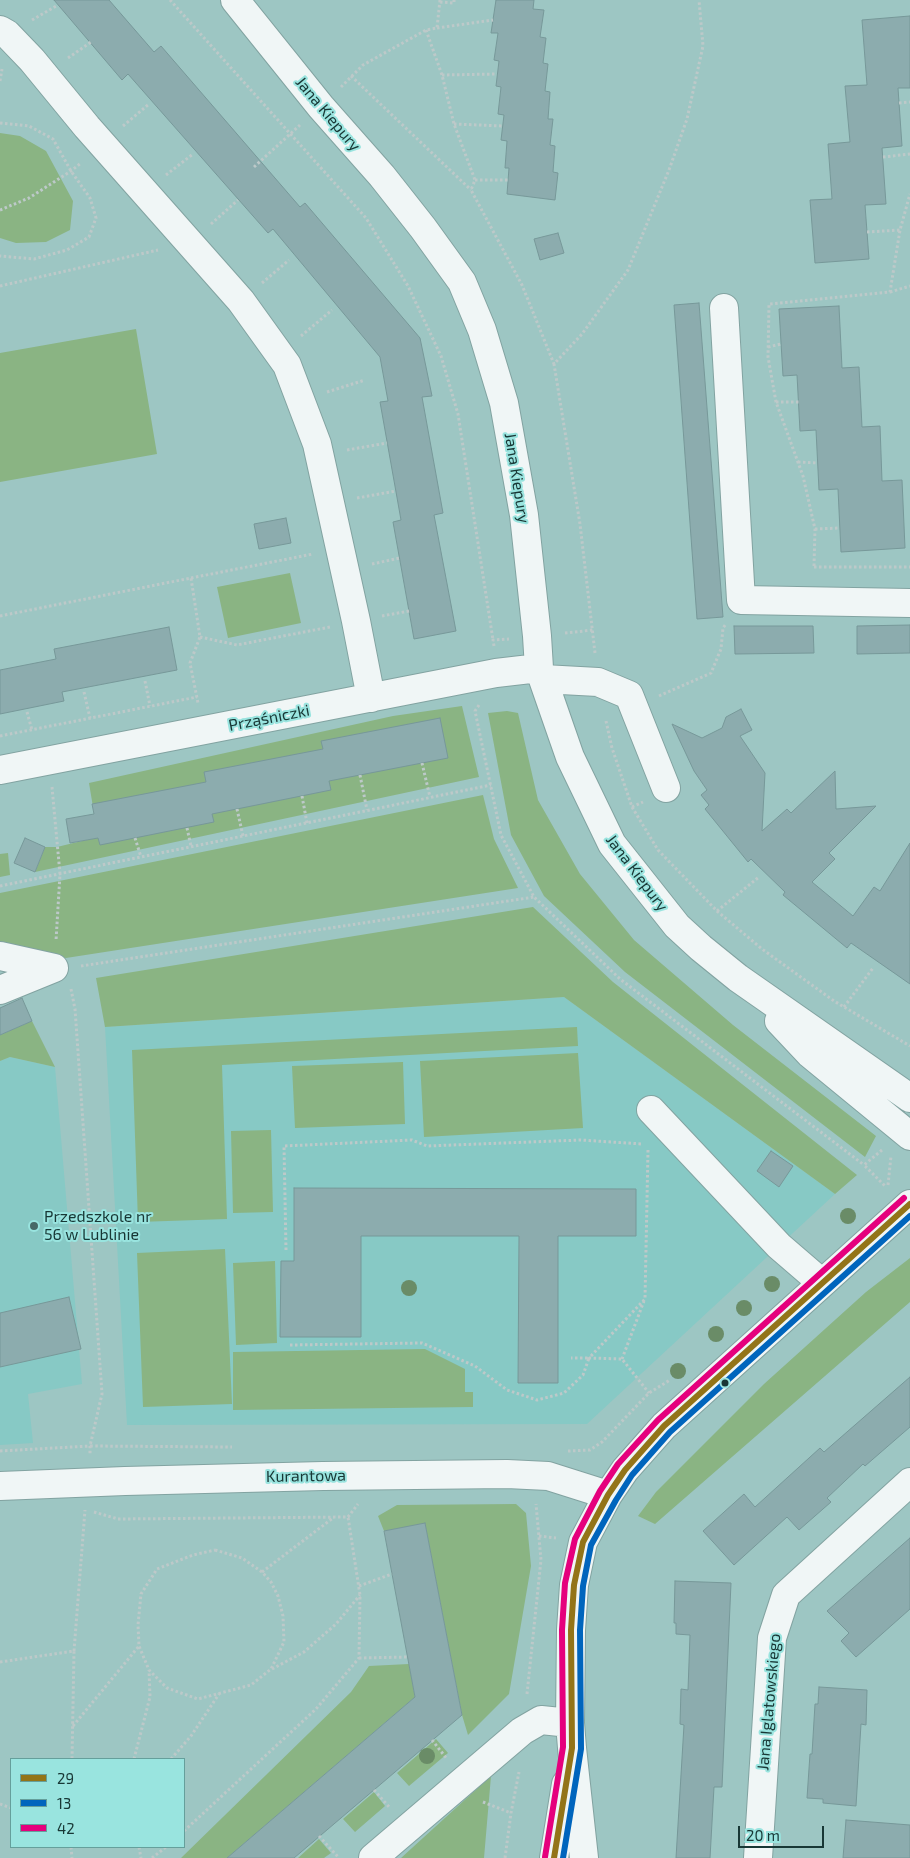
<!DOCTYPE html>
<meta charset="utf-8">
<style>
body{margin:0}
#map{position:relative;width:910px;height:1858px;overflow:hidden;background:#9dc6c3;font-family:"Exo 2",sans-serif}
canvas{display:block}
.legend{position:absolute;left:10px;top:1758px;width:175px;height:90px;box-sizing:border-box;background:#99e4df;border:1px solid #659f9b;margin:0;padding:6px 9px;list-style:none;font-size:15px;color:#183735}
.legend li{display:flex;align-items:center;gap:10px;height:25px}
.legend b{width:25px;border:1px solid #659f9b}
.scale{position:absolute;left:738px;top:1826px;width:86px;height:22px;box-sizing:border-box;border:2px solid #183735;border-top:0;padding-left:6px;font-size:15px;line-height:18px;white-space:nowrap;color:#183735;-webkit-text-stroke:4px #99e4df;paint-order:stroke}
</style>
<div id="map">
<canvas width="910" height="1858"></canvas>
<ul class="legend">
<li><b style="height:6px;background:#937418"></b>29</li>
<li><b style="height:6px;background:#0065bd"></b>13</li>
<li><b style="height:6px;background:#e5007d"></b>42</li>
</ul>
<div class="scale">20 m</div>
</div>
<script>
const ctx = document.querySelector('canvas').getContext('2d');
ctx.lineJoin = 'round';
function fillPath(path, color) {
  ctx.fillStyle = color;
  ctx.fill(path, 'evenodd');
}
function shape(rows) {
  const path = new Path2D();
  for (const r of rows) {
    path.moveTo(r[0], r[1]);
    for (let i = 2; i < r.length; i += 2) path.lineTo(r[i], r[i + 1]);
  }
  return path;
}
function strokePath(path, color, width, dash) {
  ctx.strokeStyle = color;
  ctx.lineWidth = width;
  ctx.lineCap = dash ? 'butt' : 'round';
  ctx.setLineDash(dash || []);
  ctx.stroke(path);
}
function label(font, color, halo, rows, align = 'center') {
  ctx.font = font + ' "Exo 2",sans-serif';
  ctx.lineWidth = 4;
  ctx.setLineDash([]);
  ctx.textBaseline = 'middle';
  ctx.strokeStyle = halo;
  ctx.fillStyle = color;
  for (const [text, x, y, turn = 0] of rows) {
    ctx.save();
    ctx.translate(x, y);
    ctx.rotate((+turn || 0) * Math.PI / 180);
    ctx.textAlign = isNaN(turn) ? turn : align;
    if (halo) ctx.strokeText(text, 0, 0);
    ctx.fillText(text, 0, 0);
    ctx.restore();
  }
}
fillPath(shape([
 [564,997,835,1194,587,1424,127,1425,105,1027],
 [10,1057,55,1067,82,1384,28,1394,33,1443,0,1445,0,1061]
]), '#87c9c5');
fillPath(shape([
 [0,133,20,136,46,151,73,201,70,230,46,242,16,243,0,238],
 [136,329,157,454,0,482,0,353],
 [290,573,301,623,228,638,217,587],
 [462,706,479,777,35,872,45,847,57,847,98,837,89,783,393,716],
 [507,711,518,713,538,800,580,874,634,940,733,1025,876,1136,865,1157,625,972,544,896,511,835,488,713],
 [483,795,494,839,518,888,66,958,0,944,0,893],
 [8,853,10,875,0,877,0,854],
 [533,907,613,982,857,1175,835,1194,564,997,105,1027,96,978],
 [32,1021,55,1067,10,1057,0,1061,0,1035],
 [577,1027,578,1046,222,1065,227,1219,138,1222,132,1050],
 [578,1053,583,1128,424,1137,420,1061],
 [403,1062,405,1124,295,1128,292,1066],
 [271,1130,273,1212,233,1213,231,1131],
 [225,1249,232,1404,143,1407,137,1253],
 [910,1258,910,1302,655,1524,638,1516,656,1492,764,1384,866,1292],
 [275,1261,277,1343,236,1345,233,1263],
 [425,1349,465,1369,465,1392,473,1392,473,1407,233,1410,233,1352],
 [516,1504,526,1513,531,1566,509,1694,468,1735,462,1715,425,1524,384,1531,378,1516,397,1505],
 [409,1664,415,1697,227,1858,181,1858,351,1692,369,1666],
 [436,1739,448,1753,409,1786,397,1773],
 [491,1776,484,1858,401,1858],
 [374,1792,385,1806,355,1832,343,1819],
 [319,1839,331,1853,324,1858,298,1858]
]), '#8ab483');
const building = shape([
 [54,0,109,0,154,52,161,46,300,207,305,203,420,338,432,396,422,397,443,513,434,515,456,631,414,639,393,522,401,520,380,402,388,401,380,357,273,229,268,233,128,74,122,80,54,0],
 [496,0,534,0,533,9,544,10,540,37,546,38,543,63,548,64,545,91,550,92,548,119,553,119,550,145,555,146,553,172,558,173,555,200,507,194,509,168,505,168,507,141,501,140,504,115,498,114,501,87,496,86,499,61,494,60,498,33,491,33,496,0],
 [910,16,910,88,898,88,902,146,882,148,886,204,865,205,869,259,815,263,810,200,832,199,828,144,850,142,845,86,867,85,862,20,910,16],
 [558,233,564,253,540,260,534,239,558,233],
 [699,303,723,617,697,619,674,305,699,303],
 [839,306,842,368,859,367,862,427,880,426,882,481,902,480,905,548,841,552,838,489,819,490,816,430,800,431,797,375,783,376,779,309,839,306],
 [286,518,291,543,259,549,254,524,286,518],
 [910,625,910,653,857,654,857,626,910,625],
 [734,626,813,626,814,653,735,654,734,626],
 [169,627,177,670,62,692,64,701,0,714,0,670,56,659,54,649,169,627],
 [741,709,752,730,740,736,765,773,762,831,787,809,791,813,835,771,836,809,876,806,829,853,835,859,812,882,853,916,874,887,880,891,910,843,910,984,851,943,847,948,783,895,785,892,751,859,748,862,705,809,709,805,701,795,707,790,694,771,672,724,702,738,722,728,726,717,741,709],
 [440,718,448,758,329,781,331,790,212,814,214,822,100,845,98,838,70,843,66,819,94,814,92,804,206,782,204,772,323,749,321,741,440,718],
 [25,838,45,847,35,872,14,863,25,838],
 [22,998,32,1021,0,1035,0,1008,22,998],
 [771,1151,793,1166,779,1187,757,1171,771,1151],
 [294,1188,636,1189,636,1236,558,1236,558,1383,518,1383,519,1236,361,1236,361,1337,280,1337,281,1261,294,1261,294,1188],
 [69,1297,81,1349,0,1367,0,1313,69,1297],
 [910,1377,910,1427,865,1466,863,1464,827,1498,831,1502,799,1530,787,1517,734,1565,703,1531,744,1494,755,1507,820,1448,824,1452,910,1377],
 [425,1523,462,1715,294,1858,227,1858,415,1697,384,1531,425,1523],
 [910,1538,910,1609,856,1657,841,1641,849,1633,827,1611,910,1538],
 [675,1581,731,1583,722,1787,714,1787,710,1858,676,1858,684,1725,680,1724,681,1689,688,1690,690,1635,676,1634,676,1623,674,1623,675,1581],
 [819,1687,867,1690,866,1725,861,1724,856,1806,823,1803,823,1799,807,1798,810,1754,812,1754,815,1704,818,1704,819,1687],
 [846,1820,910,1825,910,1858,843,1858,846,1820]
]);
fillPath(building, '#8cacae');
strokePath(building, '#779899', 1);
const minor = shape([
 [235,0,321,107,382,176,423,228,462,282,482,330,504,403,524,515,537,636,539,668,570,757,612,844,677,926,701,948,738,978,910,1098],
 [0,30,7,34,32,60,87,127,241,301,287,365,317,444,356,621,371,698],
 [724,308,741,600,910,603],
 [543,679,598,682,629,695,666,788],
 [0,770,496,673,539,668],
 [0,956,54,968],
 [0,990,54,968],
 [779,1021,810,1054,910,1136],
 [651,1110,779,1246,822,1283],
 [0,1486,125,1481,323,1476,507,1474,548,1476,608,1495],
 [373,1858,522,1731,541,1720,570,1723],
 [554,1858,566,1784],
 [584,1858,572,1748,570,1723,571,1630,574,1585,583,1542,608,1495,625,1470,664,1426,910,1204],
 [758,1858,772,1638,786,1595,910,1482]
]);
strokePath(minor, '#82a3a1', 30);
strokePath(shape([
 [170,0,366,218,408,286,441,356,458,414,493,640],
 [440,2,454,3,454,0],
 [32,20,58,5],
 [437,28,493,20],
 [426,30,442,75,454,124,475,180,471,190,522,285,554,364],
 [68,58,91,42],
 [442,75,497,74],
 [351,76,471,190],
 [0,81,2,69],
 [341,87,363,65,426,30,437,28,440,0],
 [899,103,910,102],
 [0,123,29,126,53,139,71,171,90,198,96,218,89,237,67,250,34,259,0,256],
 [454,124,503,126],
 [123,126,149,104],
 [883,157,910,154],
 [254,167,300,125],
 [166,175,193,154],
 [475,180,508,180],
 [0,210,29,198,71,171,81,163],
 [211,224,238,200],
 [867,232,900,230],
 [262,283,289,260],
 [0,286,158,250],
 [890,292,910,286],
 [301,336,332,310],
 [768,347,781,344],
 [327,392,365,380],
 [776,402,799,402],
 [347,450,387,443],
 [798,462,818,463],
 [357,498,396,491],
 [815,529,840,528],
 [372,564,400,558],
 [814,566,815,529,803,476,776,402,768,357,769,304,890,292,900,230,910,194],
 [814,567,910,567],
 [191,578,313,554],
 [0,616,191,578,200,637,190,663,198,703],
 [382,616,409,611],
 [565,633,593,630],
 [200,637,237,645,330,627],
 [494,646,493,640,509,639],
 [595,653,580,524,554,364,582,334,628,270,669,170,687,119,703,46,699,0],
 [145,681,150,706],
 [84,692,90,718],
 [659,696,711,673,721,649,723,628,726,624],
 [479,705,475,711,501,835,534,897,620,979,864,1165],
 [27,712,32,730],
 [606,721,612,748,632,807,658,850,717,911,762,949,834,1001,910,1046],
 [0,736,197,697],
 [422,763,430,797],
 [360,775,367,810],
 [52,787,60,874,56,941],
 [302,796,307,823],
 [632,807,643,802],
 [237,809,243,836],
 [187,828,191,846],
 [135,838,141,857],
 [0,886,491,785],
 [717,911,759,877],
 [81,966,534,897],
 [71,989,75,1009,102,1394,90,1446,232,1447],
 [844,1007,873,968],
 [648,1150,645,1299,589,1358,622,1359,649,1393],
 [882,1150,864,1165,886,1187],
 [888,1185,891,1156],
 [286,1250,284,1146,412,1140,427,1146,581,1140,642,1144],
 [290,1345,422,1343,475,1366,507,1390,537,1400,564,1393,583,1375,589,1358,571,1358],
 [622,1359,644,1301],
 [0,1451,90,1446,90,1454],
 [568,1451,590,1450,602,1442,649,1393,670,1380],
 [94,1512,118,1519,348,1517,358,1504],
 [539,1536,556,1538],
 [215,1550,242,1558,262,1572,271,1582,278,1596,283,1616,284,1642,271,1669,251,1685,198,1699,167,1688,149,1670,139,1646,138,1625,141,1594,157,1569,193,1555,215,1550],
 [262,1572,333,1518],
 [359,1586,392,1574],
 [74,1651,85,1510],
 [359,1658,408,1657],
 [0,1662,74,1651,72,1759],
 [272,1669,304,1652,336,1624,360,1595],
 [527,1694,541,1560,536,1504],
 [73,1726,139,1646],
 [432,1740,447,1759],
 [134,1759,150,1697,149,1670],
 [171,1759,191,1736,219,1694],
 [374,1790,390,1808],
 [483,1802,511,1813],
 [0,1804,11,1808],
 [184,1831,316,1709,359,1658,360,1595,348,1517],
 [319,1836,339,1858],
 [71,1847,72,1858],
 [139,1847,141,1858],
 [152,1858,166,1847],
 [505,1858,511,1813,519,1772]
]), '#bdc9c9', 3, [2.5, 2.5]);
strokePath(minor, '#f0f6f6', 28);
strokePath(shape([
 [554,1858,572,1748,571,1630,574,1585,583,1542,608,1495,625,1470,664,1426,910,1204]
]), '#937418', 6);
strokePath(shape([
 [563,1858,581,1749,580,1630,583,1586,591,1545,616,1500,632,1475,670,1432,910,1216]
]), '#0065bd', 6);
strokePath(shape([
 [545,1857,563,1747,562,1630,565,1583,575,1539,600,1491,618,1464,658,1420,904,1198]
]), '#e5007d', 6);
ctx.fillStyle = '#6a8c67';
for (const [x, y] of [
 [848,1216],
 [772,1284],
 [409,1288],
 [744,1308],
 [716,1334],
 [678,1371],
 [427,1756]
]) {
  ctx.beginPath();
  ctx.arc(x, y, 8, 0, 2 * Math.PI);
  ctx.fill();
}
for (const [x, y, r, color] of [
 [34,1226,5,"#476967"],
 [725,1383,4.5,"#183735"]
]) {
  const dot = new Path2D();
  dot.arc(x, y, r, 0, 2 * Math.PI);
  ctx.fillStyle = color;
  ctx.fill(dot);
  strokePath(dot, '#99e4df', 2);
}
label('16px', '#183735', '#99e4df', [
 ["Jana Kiepury",328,114,50],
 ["Jana Kiepury",517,478,81],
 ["Prząśniczki",269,718,-11],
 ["Jana Kiepury",637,873,53],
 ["Kurantowa",306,1476,-1],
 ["Jana Iglatowskiego",769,1702,-85]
]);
label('16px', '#183735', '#99e4df', [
 ["Przedszkole nr",44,1217],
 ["56 w Lublinie",44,1235]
], 'left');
</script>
